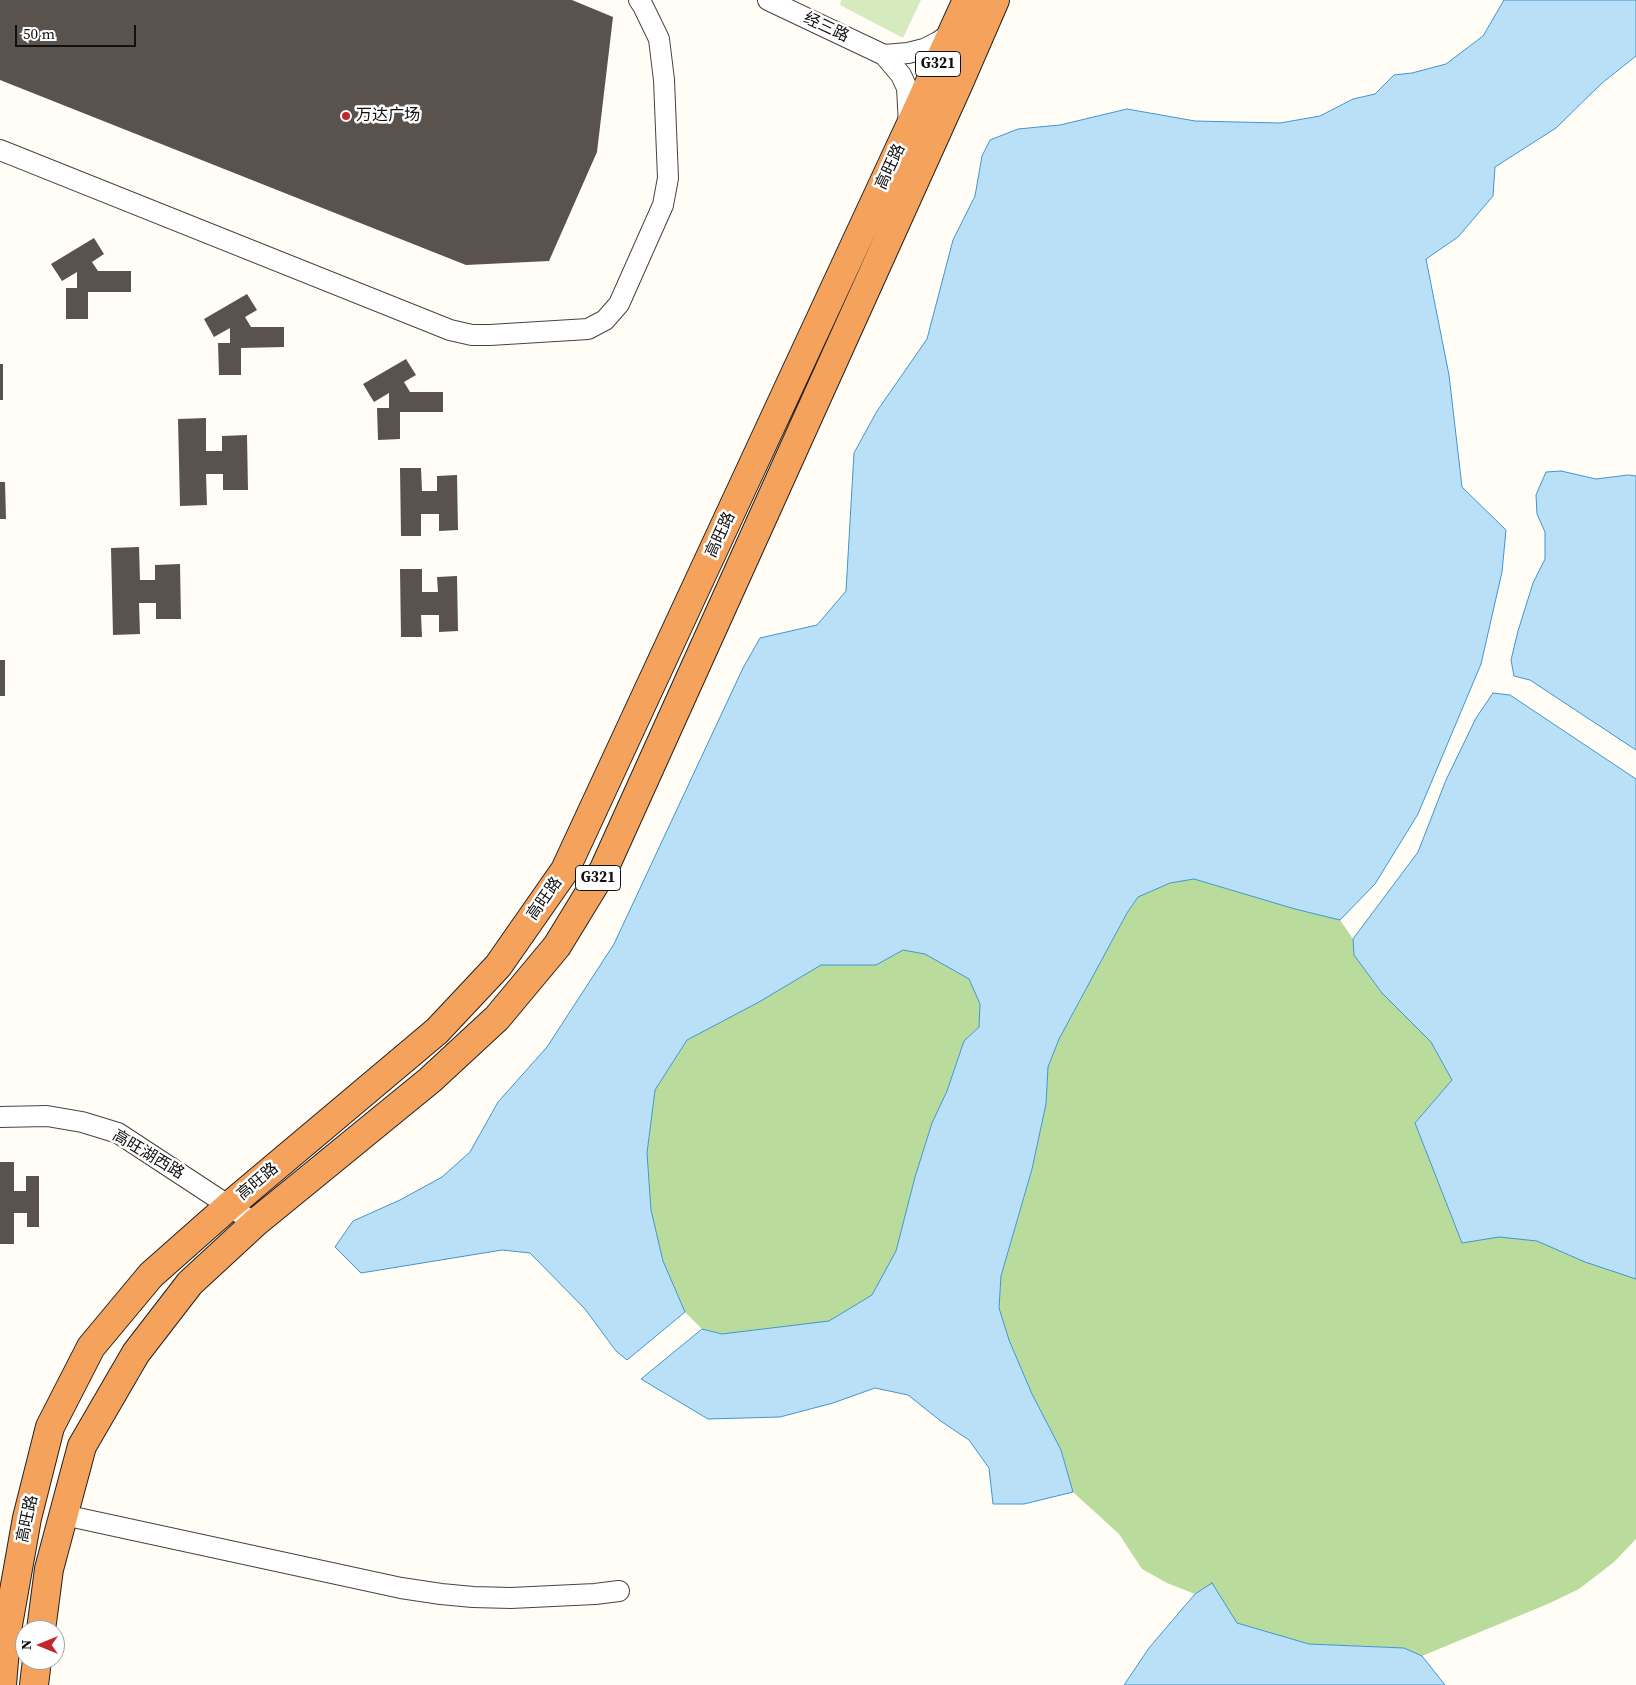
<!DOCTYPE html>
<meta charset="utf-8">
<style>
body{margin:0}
#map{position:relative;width:1636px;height:1685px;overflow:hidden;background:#fffdf5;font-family:"Source Serif 4",serif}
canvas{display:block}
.north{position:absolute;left:15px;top:1620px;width:50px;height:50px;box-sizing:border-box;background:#fff;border:1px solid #a0a0a0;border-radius:50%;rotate:270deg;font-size:14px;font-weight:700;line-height:20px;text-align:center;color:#111}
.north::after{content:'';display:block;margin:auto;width:18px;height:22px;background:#c4262e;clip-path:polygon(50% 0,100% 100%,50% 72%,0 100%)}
.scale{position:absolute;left:15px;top:25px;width:121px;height:22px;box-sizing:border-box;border:2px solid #111;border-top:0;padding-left:6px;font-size:15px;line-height:18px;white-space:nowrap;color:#111;-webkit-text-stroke:4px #fff;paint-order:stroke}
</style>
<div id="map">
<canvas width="1636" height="1685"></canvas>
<div class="north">N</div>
<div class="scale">50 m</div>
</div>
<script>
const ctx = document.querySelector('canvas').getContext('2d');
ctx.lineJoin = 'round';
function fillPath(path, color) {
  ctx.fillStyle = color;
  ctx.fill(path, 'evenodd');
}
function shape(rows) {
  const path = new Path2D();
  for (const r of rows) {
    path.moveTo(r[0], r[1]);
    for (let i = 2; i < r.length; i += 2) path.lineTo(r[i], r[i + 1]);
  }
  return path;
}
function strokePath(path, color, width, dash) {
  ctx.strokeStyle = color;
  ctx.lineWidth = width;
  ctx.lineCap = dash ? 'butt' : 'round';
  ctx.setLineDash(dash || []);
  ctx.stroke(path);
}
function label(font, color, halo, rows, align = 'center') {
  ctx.font = font + ' "Source Serif 4","Noto Sans SC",serif';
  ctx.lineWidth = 5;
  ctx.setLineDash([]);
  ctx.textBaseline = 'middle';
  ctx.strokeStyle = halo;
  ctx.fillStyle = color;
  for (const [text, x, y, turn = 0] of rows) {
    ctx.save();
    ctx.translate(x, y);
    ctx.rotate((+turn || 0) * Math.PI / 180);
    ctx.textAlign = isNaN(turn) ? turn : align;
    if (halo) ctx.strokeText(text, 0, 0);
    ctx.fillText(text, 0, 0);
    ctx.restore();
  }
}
fillPath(shape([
 [841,0,921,0,903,38,840,5]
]), '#d5ebbd');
fillPath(shape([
 [1194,879,1295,909,1340,920,1353,939,1354,955,1382,993,1431,1042,1452,1080,1415,1123,1462,1243,1499,1236,1537,1241,1585,1262,1636,1279,1636,1539,1614,1562,1579,1589,1550,1603,1422,1656,1404,1648,1309,1644,1237,1623,1212,1583,1195,1594,1167,1583,1142,1569,1119,1534,1073,1492,1061,1450,1032,1394,1009,1340,999,1308,1001,1276,1032,1170,1046,1104,1048,1067,1059,1039,1127,913,1138,897,1170,883],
 [903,950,925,954,969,979,980,1004,979,1027,964,1041,947,1091,932,1123,915,1177,896,1251,872,1295,829,1321,722,1334,702,1329,685,1312,663,1261,651,1210,647,1153,655,1090,687,1040,759,1002,821,965,876,965]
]), '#b9dc9c');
const water = shape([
 [1504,0,1636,0,1636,56,1602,83,1556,128,1495,167,1493,196,1458,237,1426,259,1449,375,1462,487,1506,530,1502,572,1481,664,1418,814,1375,884,1340,920,1295,909,1194,879,1170,883,1138,897,1127,913,1059,1039,1048,1067,1046,1104,1032,1169,1001,1276,999,1308,1009,1340,1032,1394,1061,1450,1073,1492,1024,1504,993,1504,989,1468,969,1440,942,1422,908,1395,875,1388,833,1403,780,1417,708,1419,641,1379,702,1329,722,1334,829,1321,872,1295,896,1251,915,1177,932,1123,947,1091,964,1041,979,1027,980,1004,969,979,925,954,903,950,876,965,821,965,759,1002,687,1040,655,1090,647,1153,651,1210,663,1261,685,1312,627,1360,616,1351,585,1309,530,1253,502,1250,361,1273,335,1247,353,1221,400,1200,442,1177,470,1152,498,1102,547,1047,614,944,743,668,760,638,817,625,846,591,854,453,877,411,927,339,953,240,975,196,982,156,990,140,1018,129,1060,125,1127,109,1195,121,1280,123,1320,116,1353,99,1375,94,1394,75,1412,73,1446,64,1483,36,1504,0],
 [1561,471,1596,479,1628,475,1636,476,1636,750,1530,680,1514,676,1511,660,1518,631,1533,583,1545,559,1545,532,1537,514,1536,495,1546,472,1561,471],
 [1493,693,1510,695,1636,779,1636,1279,1585,1262,1537,1241,1499,1237,1462,1243,1415,1123,1452,1080,1431,1042,1382,993,1354,955,1353,939,1418,852,1446,780,1476,718,1493,693],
 [1212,1583,1237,1623,1309,1644,1404,1648,1422,1656,1445,1685,1124,1685,1149,1648,1195,1594,1212,1583]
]);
fillPath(water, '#b9e0f7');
strokePath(water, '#3f96cf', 1);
fillPath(shape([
 [0,0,572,0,613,17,597,152,549,261,466,265,0,80],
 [94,238,104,254,92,262,98,271,131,271,131,292,88,292,88,319,66,319,66,288,77,288,77,272,62,281,51,264],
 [247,294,257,310,245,317,251,327,284,327,284,347,241,348,241,375,219,375,218,343,230,343,230,328,214,337,204,319],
 [406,359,416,375,404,382,410,392,443,392,443,412,400,412,400,439,378,440,377,408,389,408,389,393,374,402,363,384],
 [0,364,3,364,3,400,0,400],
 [206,418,206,451,222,451,222,436,247,435,248,490,223,490,223,474,206,474,207,505,180,506,178,419],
 [400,468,421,468,422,491,437,491,437,476,457,475,458,530,439,531,439,514,421,514,421,536,401,536],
 [0,482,5,482,6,519,0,519],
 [139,547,140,580,155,580,155,565,180,564,181,619,156,619,156,603,139,603,140,634,113,635,111,548],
 [400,569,422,569,422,592,438,592,437,577,457,576,458,631,439,632,439,615,421,615,422,637,401,637],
 [0,660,5,660,5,696,0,696],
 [0,1162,14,1162,14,1191,26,1191,26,1176,39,1176,39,1227,27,1227,27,1213,14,1213,14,1244,0,1244]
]), '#5a524d');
const minor = shape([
 [768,0,884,55,901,75,907,88,909,125],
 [884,55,908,53,924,49,938,42,953,32],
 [0,150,450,330,472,335,490,335,588,329,605,320,619,304,663,205,668,178,664,80,659,39,643,6,639,0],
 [0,1117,47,1116,82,1122,118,1133,255,1223],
 [64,1515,401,1588,441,1594,473,1597,511,1598,595,1594,619,1591]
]);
const highway = shape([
 [41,1630,49,1569,82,1446,136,1353,190,1283,255,1223,430,1080,497,1018,557,946,604,869,958,85,995,0],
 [2,1685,6,1636,27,1518,50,1427,91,1347,151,1275,229,1206,437,1031,498,966,565,870,909,128,967,0],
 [34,1685,37,1660]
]);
strokePath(minor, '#444', 22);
strokePath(highway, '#222', 30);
strokePath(minor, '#fff', 20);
strokePath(highway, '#f5a25d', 28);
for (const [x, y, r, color] of [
 [346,116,5,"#c4262e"]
]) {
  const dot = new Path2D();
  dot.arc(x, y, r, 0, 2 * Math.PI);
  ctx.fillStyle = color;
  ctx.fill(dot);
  strokePath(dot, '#fff', 2);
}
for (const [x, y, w] of [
 [938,64,45],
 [598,878,45]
]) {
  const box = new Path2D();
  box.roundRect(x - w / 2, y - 12.5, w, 25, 4);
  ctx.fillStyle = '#fff';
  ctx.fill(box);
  strokePath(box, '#111', 1);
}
label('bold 15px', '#111', null, [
 ["G321",938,64],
 ["G321",598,878]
]);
label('16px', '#111', '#fff', [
 ["经三路",826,28,25],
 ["高旺路",891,167,-65],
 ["高旺路",721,535,-65],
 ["高旺路",545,899,-55],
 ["高旺湖西路",148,1155,31],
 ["高旺路",258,1182,-40],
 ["高旺路",28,1519,-78]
]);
label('16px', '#111', '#fff', [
 ["万达广场",356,116]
], 'left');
</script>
